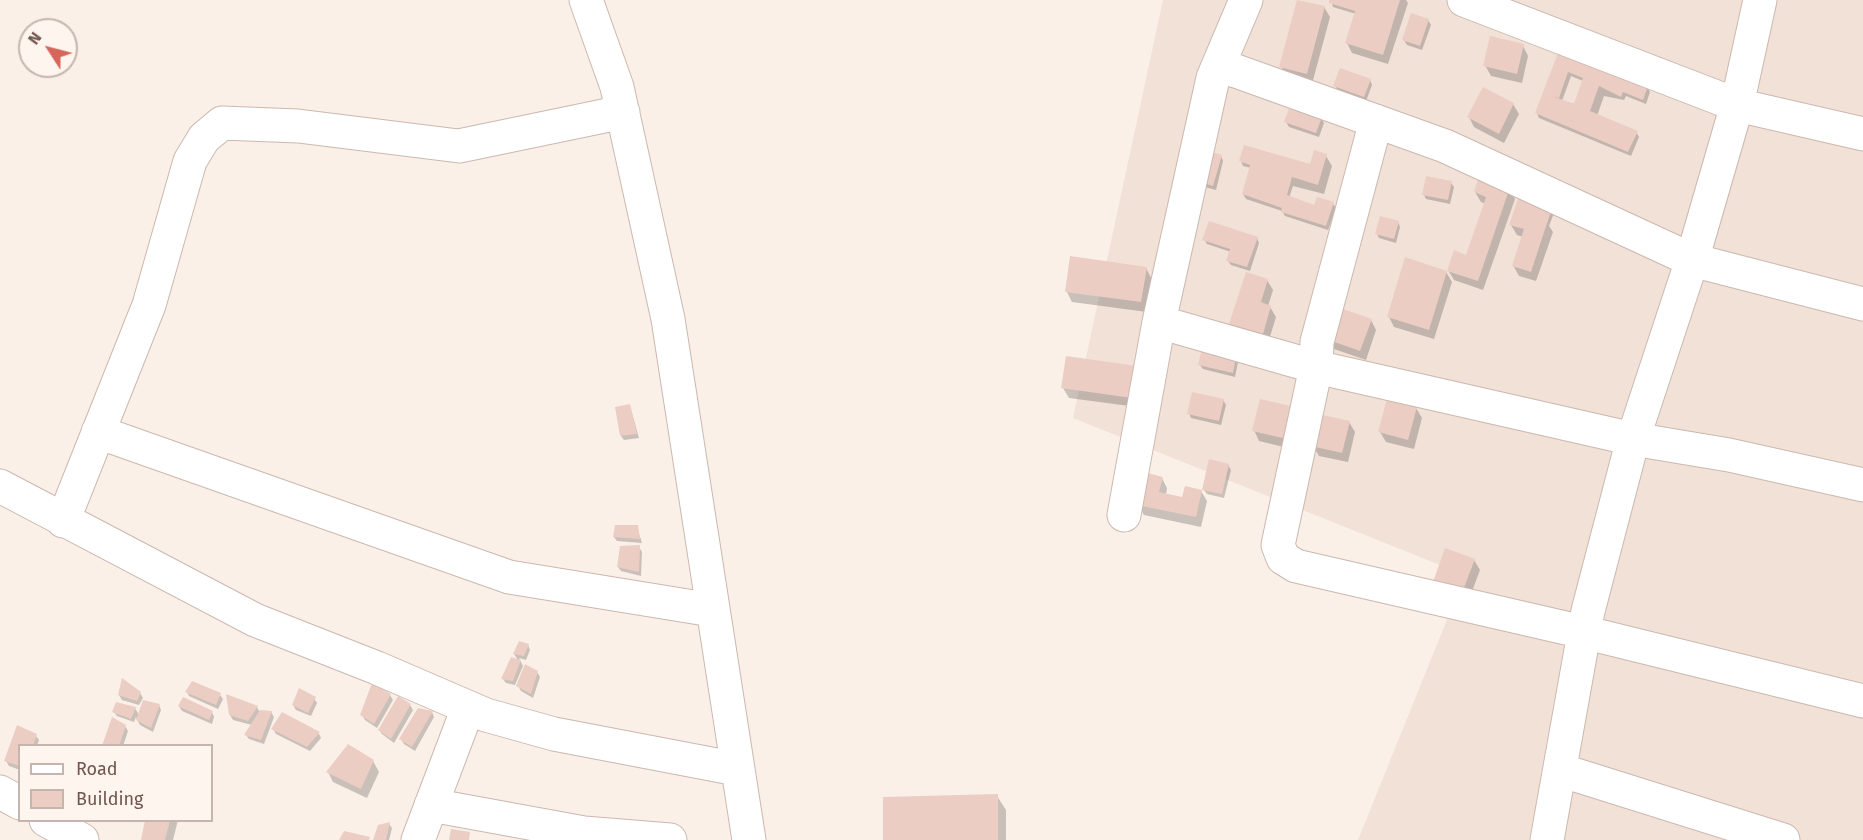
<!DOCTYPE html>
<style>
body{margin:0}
#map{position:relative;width:1863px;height:840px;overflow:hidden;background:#faf0e8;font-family:"Fira Sans",sans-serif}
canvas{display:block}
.legend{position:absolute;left:18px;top:744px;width:195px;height:78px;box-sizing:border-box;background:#fdf5ee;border:2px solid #c5b5ae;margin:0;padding:8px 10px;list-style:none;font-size:18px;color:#71564f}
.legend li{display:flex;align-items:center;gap:12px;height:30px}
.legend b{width:30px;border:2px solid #c5b5ae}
.north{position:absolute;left:18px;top:18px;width:60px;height:60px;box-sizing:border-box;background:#fdf5ee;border:2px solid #c5b5ae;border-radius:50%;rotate:306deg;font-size:16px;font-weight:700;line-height:24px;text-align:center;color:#71564f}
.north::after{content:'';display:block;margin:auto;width:21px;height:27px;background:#d6655b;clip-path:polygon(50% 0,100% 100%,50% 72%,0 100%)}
</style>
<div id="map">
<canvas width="1863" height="840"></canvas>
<ul class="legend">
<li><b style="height:8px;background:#fff"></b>Road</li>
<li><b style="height:16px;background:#eccdc3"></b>Building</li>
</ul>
<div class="north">N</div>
</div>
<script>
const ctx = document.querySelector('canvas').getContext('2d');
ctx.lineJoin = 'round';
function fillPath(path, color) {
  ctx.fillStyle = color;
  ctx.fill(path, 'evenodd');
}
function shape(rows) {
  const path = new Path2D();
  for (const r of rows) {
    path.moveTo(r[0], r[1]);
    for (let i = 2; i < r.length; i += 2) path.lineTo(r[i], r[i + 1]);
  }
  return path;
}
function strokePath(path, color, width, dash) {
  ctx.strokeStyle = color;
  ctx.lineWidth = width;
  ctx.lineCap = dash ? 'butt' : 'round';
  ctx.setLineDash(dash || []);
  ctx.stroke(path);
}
fillPath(shape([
 [1163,0,1863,0,1863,840,1358,840,1465,575,1073,418]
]), '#f1e1d7');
fillPath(shape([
 [1331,0,1406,0,1408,3,1388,64,1352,53,1347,43,1356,14,1333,7],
 [1324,7,1330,17,1312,84,1287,77,1281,66],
 [1428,20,1431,25,1422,50,1407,45,1404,40],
 [1523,46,1528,56,1522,83,1491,76,1485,65],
 [1558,55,1647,87,1650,92,1646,104,1626,96,1624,100,1604,96,1597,116,1636,132,1639,137,1631,156,1539,118,1537,113],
 [1571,76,1583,81,1575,104,1562,101],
 [1370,80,1372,85,1366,101,1338,91,1335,86],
 [1513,104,1519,114,1504,143,1474,127,1469,117],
 [1321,118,1324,123,1319,137,1289,127,1286,122],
 [1221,156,1223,161,1216,190,1201,186],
 [1326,156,1332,166,1324,194,1293,186,1289,198,1315,207,1333,204,1336,208,1328,230,1285,216,1282,211,1246,199,1243,194,1251,168,1243,166,1241,161,1311,166],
 [1451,183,1454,187,1450,204,1426,199,1424,195],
 [1509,189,1515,199,1483,290,1454,280,1448,270,1467,257,1486,204,1481,202,1475,192],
 [1520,198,1554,213,1549,226,1553,232,1536,281,1519,276,1513,265,1523,237,1517,235,1511,225],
 [1398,222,1400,227,1396,243,1379,238,1377,234],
 [1257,238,1259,243,1250,271,1231,265,1228,261,1231,252,1207,244,1204,239],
 [1146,268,1151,278,1147,312,1072,302,1067,292],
 [1446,272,1452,282,1434,339,1394,327,1389,317],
 [1267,280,1273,290,1268,306,1270,307,1276,317,1268,343,1237,334,1231,324],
 [1371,320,1376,330,1366,360,1334,349,1328,339],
 [1235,357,1238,362,1235,377,1203,369,1200,365],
 [1136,367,1137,407,1069,398,1063,388],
 [1223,400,1226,405,1221,425,1191,418,1189,413],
 [1261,400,1292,449,1259,441,1254,430],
 [630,406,639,438,624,440,621,436],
 [1416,408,1422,418,1414,449,1386,442,1380,432],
 [1349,422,1355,432,1348,462,1319,456,1313,446],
 [1228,465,1231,470,1224,498,1207,494,1204,490],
 [1162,478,1167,488,1166,495,1184,499,1201,491,1207,501,1201,527,1144,515,1138,505],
 [637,527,642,543,617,541,614,537],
 [639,547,642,552,641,576,621,571,618,567],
 [1446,550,1474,560,1480,570,1468,602],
 [528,645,530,650,526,660,519,658,523,666,515,685,506,683,503,679,518,660,514,654],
 [537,672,540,677,533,698,521,691,518,686],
 [192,683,220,695,223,699,218,709,189,696,187,692],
 [140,693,143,698,139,705,122,700,119,695],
 [390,695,393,700,377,728,365,720,362,715],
 [314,698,317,703,311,716,296,710,293,705],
 [159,705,161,710,153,732,140,725,136,717,134,722,117,716,114,712,135,708,139,715],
 [410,705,413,710,394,743,382,734,379,730],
 [179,706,212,712,214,717,212,724,182,711],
 [257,707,259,711,271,712,274,717,264,744,249,739,246,735,252,725,233,720,230,715],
 [432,712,434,717,415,751,404,744,401,739],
 [125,726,128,731,123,746,103,746],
 [18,727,36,736,39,740,37,746,20,746,20,770,9,766,6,761],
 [273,729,319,734,321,738,310,751,276,734],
 [373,761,379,772,367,798,333,782,328,772],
 [997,796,1006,810,1006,840,885,840],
 [147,820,178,820,173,840,142,840],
 [389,824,392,828,389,840,375,840]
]), '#0003');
fillPath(shape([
 [1297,0,1325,6,1307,74,1279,67],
 [1329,0,1400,0,1383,55,1345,43,1355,11,1329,3],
 [1411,13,1429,19,1420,46,1402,40],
 [1490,36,1524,44,1517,74,1483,66],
 [1558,53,1648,86,1643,100,1623,92,1621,97,1599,86,1590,111,1638,131,1628,152,1535,113],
 [1568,72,1583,78,1574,104,1552,96,1559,98],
 [1340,68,1371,79,1364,97,1333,86],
 [1483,87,1514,103,1499,134,1467,117],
 [1290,106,1322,117,1316,133,1284,122],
 [1244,145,1310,164,1314,150,1327,154,1318,185,1292,177,1287,195,1314,205,1317,197,1334,202,1326,226,1281,212,1282,208,1242,194,1250,165,1239,161],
 [1205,150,1222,155,1213,186,1196,181],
 [1426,176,1452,181,1448,200,1422,195],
 [1479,176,1510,187,1478,281,1447,271,1429,330,1387,317,1405,257,1447,271,1454,250,1466,255,1486,197,1474,192],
 [1519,196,1552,208,1531,272,1512,266,1524,229,1509,225],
 [1380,216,1399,221,1394,239,1375,234],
 [1209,221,1258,237,1247,267,1226,261,1230,249,1202,240],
 [1070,256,1147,267,1141,302,1065,292],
 [1246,272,1268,279,1261,302,1271,306,1263,334,1229,324],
 [1337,307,1372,319,1360,351,1326,339],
 [1202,348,1236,356,1233,373,1198,365],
 [1066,356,1137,366,1132,398,1061,388],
 [1192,392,1224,399,1219,421,1187,414],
 [1260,399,1295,407,1287,439,1252,431],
 [1387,399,1417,407,1408,440,1378,432],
 [630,404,637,434,620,436,615,407],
 [1318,414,1350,421,1342,453,1311,446],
 [1209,459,1229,464,1222,494,1202,490],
 [1144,472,1163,477,1159,492,1182,497,1185,486,1202,490,1196,517,1137,505],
 [615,525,638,525,640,539,613,537],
 [640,545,639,572,617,567,620,546],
 [1445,548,1475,559,1462,593,1433,582],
 [519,641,529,644,524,656,513,654],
 [511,657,521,660,513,681,501,679],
 [525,664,538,671,531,694,516,686],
 [122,678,141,692,137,701,118,695],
 [192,681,221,693,216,705,185,692],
 [372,683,391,694,374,724,360,715],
 [299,688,316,697,308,713,292,705],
 [226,694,258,706,248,721,229,715],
 [398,696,411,704,391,739,378,730],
 [183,697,213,711,209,720,178,706],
 [143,700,160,704,151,728,136,720],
 [116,702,136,707,131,719,112,712],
 [418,708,433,711,412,747,399,739],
 [260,710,272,711,261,740,244,735],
 [282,712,320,732,307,747,271,729],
 [112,717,126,725,119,746,102,746],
 [17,725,37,734,33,746,20,746,20,766,4,761],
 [348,744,374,760,361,789,326,772],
 [998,794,998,840,883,840,883,797],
 [145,820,170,820,165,840,141,840],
 [390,822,386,840,373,840,378,825],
 [451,829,470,832,469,840,449,840],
 [344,831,370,837,369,840,339,840]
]), '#eccdc3');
const minor = shape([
 [586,0,617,87,668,319,749,840],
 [1464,0,1737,105,1863,134],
 [1218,70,1225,68,1236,71,1445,146,1692,260,1863,304],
 [1376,121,1317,342,1316,367,1278,545,1283,558,1296,566,1583,632,1863,701],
 [1159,322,1316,367,1633,439,1729,455,1863,485],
 [98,432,509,577,712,610],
 [0,486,255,620,377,668,486,715,554,734,737,769],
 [1124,515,1159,322,1213,78,1246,0],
 [63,521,149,305,190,161,204,138,222,123,298,126,459,146,623,112],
 [1560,770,1783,840],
 [0,792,20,803],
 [431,805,584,833,670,840],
 [46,820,82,840],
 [418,840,468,708],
 [1547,840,1588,611,1633,439,1692,260,1737,105,1760,0]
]);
strokePath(minor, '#cbb8af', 35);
strokePath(minor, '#fff', 33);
</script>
